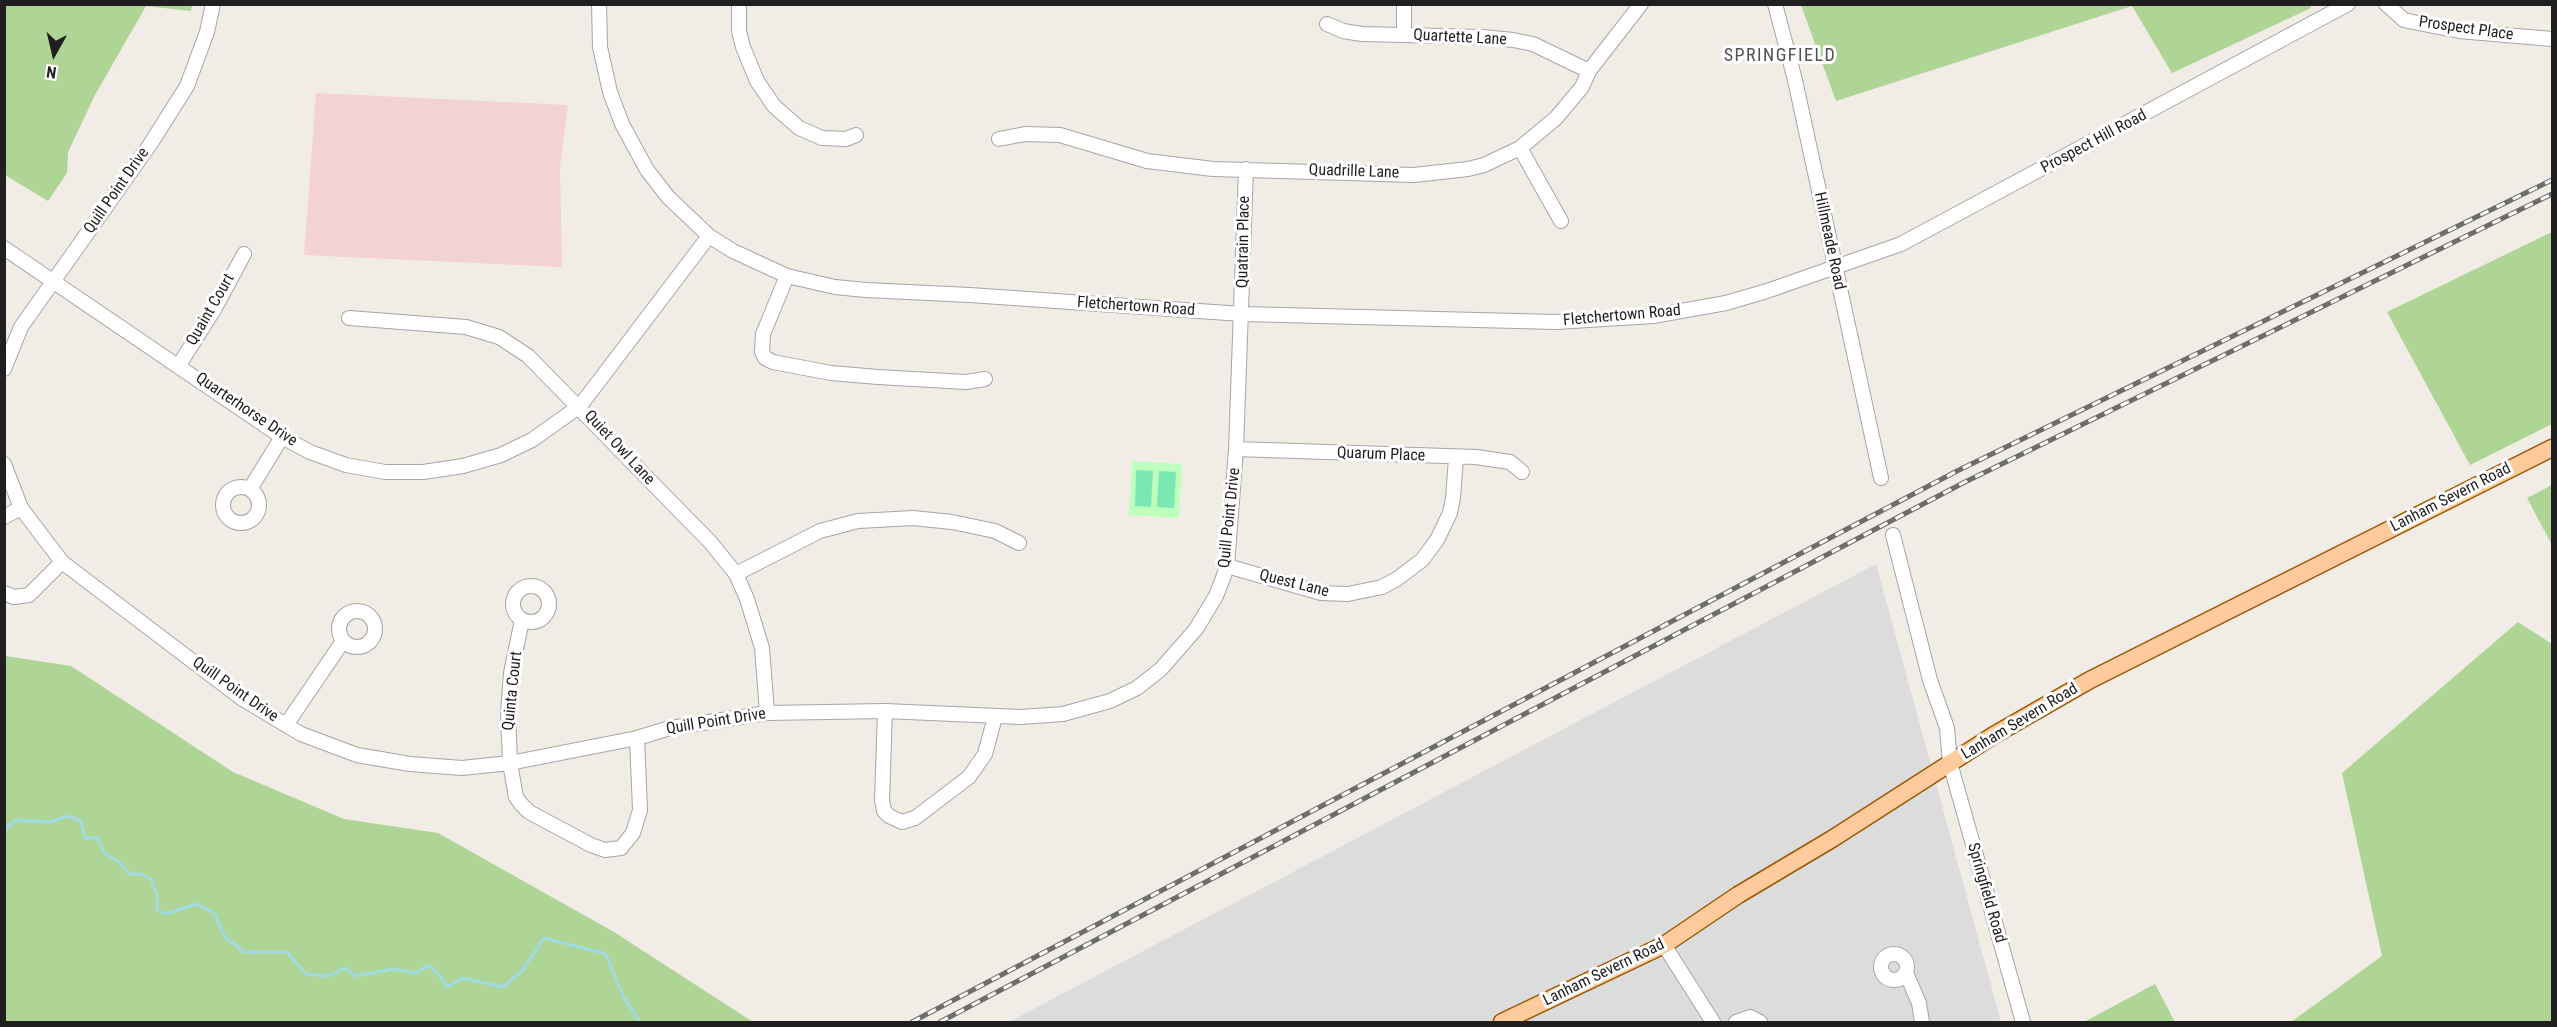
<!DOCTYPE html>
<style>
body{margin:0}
#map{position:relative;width:2557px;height:1027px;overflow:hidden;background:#f1ece5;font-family:"Roboto Condensed",sans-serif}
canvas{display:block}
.frame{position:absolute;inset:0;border:6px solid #1f1f1f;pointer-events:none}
.north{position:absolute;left:24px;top:24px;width:60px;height:60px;-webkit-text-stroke:4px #fff;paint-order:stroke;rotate:188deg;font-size:16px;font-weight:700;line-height:24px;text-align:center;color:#1f1f1f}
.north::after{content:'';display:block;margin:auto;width:21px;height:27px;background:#1f1f1f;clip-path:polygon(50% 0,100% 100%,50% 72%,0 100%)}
</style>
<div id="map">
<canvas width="2557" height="1027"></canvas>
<div class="frame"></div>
<div class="north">N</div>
</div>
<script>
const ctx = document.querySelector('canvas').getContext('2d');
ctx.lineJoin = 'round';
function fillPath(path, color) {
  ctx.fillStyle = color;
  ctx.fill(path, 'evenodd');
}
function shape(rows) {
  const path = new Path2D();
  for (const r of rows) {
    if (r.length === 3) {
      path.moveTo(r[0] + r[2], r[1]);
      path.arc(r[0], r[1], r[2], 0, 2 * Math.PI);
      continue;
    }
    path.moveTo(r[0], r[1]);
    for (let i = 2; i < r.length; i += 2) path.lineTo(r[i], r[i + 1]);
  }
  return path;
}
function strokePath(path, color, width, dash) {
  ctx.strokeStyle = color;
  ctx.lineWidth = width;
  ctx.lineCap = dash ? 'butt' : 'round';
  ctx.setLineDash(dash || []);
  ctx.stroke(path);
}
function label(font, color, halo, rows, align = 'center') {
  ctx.font = font + ' "Roboto Condensed",sans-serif';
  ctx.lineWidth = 6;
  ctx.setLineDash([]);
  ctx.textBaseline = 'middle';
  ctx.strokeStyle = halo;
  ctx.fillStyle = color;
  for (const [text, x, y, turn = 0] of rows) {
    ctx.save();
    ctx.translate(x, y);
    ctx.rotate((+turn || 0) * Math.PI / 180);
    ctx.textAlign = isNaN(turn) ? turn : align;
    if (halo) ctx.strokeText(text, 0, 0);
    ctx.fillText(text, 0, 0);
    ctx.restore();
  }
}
fillPath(shape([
 [1876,564,2001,1022,1009,1022]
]), '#dddcdc');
fillPath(shape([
 [316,93,568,105,560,167,562,267,304,255]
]), '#f3d2d4');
fillPath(shape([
 [4,5,192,5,191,11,146,6,95,95,68,152,67,173,48,201,5,175],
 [2310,5,2311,8,2172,73,2132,6,1836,101,1801,5],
 [2552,232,2552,424,2470,465,2387,312],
 [2552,485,2552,545,2527,498],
 [2518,622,2552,644,2552,1022,2291,1022,2382,956,2342,773],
 [5,656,71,666,233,772,344,819,438,833,614,932,753,1022,5,1022],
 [2155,984,2175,1022,2084,1022]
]), '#aed496');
fillPath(shape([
 [1132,461,1182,464,1179,518,1129,515]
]), '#bfffbe');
fillPath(shape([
 [1136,470,1153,471,1151,507,1135,506],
 [1159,471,1176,472,1174,508,1157,507]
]), '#7be7b3');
strokePath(shape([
 [4,830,16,820,50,822,67,816,81,821,85,838,98,838,104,853,118,861,130,874,141,874,151,879,157,895,157,910,166,914,197,904,214,913,225,937,244,952,287,952,306,974,328,976,345,968,356,976,393,969,416,973,429,965,439,975,447,987,463,978,503,987,522,971,544,938,606,954,623,996,640,1022]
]), '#a1dae3', 3);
const minor = shape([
 [599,4,600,47,610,92,622,124,647,170,668,197,709,236,733,251,787,276,835,287,866,290,970,295,1242,314,1556,322,1653,316,1726,303,1767,291,1901,244,2348,4],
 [739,4,739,31,743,47,757,81,774,106,799,128,822,138,846,139,856,135],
 [1775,4,1795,80,1881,478],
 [2386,4,2404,20,2413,22,2459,31,2552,39],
 [1327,24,1343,31,1362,34,1482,37,1513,40,1533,44,1589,71],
 [1404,35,1404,4],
 [999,139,1025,134,1060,135,1147,161,1213,169,1414,175,1468,169,1484,165,1520,148,1556,118,1582,87,1589,71,1641,4],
 [1520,148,1561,221],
 [4,248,282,437,310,452,346,465,385,472,423,472,463,466,501,455,532,440,580,406,709,236],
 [787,276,763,334,762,352,765,358,773,362,831,373,878,377,966,382,985,379],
 [349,318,466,327,499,337,528,356,711,543,736,574,747,599,762,648,767,713],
 [179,365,215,308,244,254],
 [4,369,21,327,151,143,187,86,207,32,213,4],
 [1236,449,1476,457,1510,462,1522,472],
 [4,464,21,508,62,562,241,698,301,734,357,755,410,764,462,768,510,763,637,738,670,728,767,713,885,711,1021,717,1063,714,1110,701,1137,688,1161,669,1196,629,1216,596,1223,578,1227,566,1236,449,1246,169],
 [241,505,18],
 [250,489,282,437],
 [4,517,21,508],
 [1893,535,1930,680,1947,728,1950,763,2023,1022],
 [1227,566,1321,593,1348,594,1382,587,1397,579,1422,560,1437,540,1450,513,1453,498,1456,458],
 [736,574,820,531,858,521,913,518,952,522,995,531,1019,543],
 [531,604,18],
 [4,593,14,597,29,595,62,562],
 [357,629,18],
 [522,620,511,673,508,713,510,763,516,797,521,804,529,812,591,845,605,850,621,848,633,833,640,810,637,738],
 [885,711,882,800,884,811,889,816,902,822,915,818,969,777,985,754,995,717],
 [286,725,343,641],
 [1664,945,1713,1022],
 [1894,967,13],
 [1906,973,1919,1003,1922,1022],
 [1736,1022,1750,1017,1760,1022]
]);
const major = shape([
 [1502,1022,1664,945,1738,895,1832,839,1994,735,2090,680,2552,448]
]);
strokePath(minor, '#a6a6a6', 16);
strokePath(major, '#9b5800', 19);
strokePath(minor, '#fff', 14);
strokePath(major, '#ffca9c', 16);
const rail = shape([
 [912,1022,1957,471,2552,180],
 [940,1022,1963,483,2552,194]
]);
strokePath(rail, '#6d6d6d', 5);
strokePath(rail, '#fff', 3, [9]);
label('16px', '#1f1f1f', '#fff', [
 ["Prospect Place",2466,29,8],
 ["Quartette Lane",1460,38,3],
 ["Prospect Hill Road",2094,142,-28],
 ["Quadrille Lane",1354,172,2],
 ["Quill Point Drive",117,191,-55],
 ["Hillmeade Road",1829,241,78],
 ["Quatrain Place",1244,242,-89],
 ["Fletchertown Road",1136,307,4],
 ["Quaint Court",211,310,-60],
 ["Fletchertown Road",1622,316,-5],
 ["Quarterhorse Drive",246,410,34],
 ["Quiet Owl Lane",619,448,47],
 ["Quarum Place",1381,455,2],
 ["Lanham Severn Road",2451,498,-27],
 ["Quill Point Drive",1230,518,-84],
 ["Quest Lane",1294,584,14],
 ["Quill Point Drive",235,690,35],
 ["Quinta Court",513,691,-84],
 ["Quill Point Drive",716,722,-9],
 ["Lanham Severn Road",2020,722,-31],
 ["Springfield Road",1986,893,74],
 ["Lanham Severn Road",1604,973,-26]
]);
ctx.letterSpacing = '1.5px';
label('18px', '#525252', '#fff', [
 ["SPRINGFIELD",1780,56]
]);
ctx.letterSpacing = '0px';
</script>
